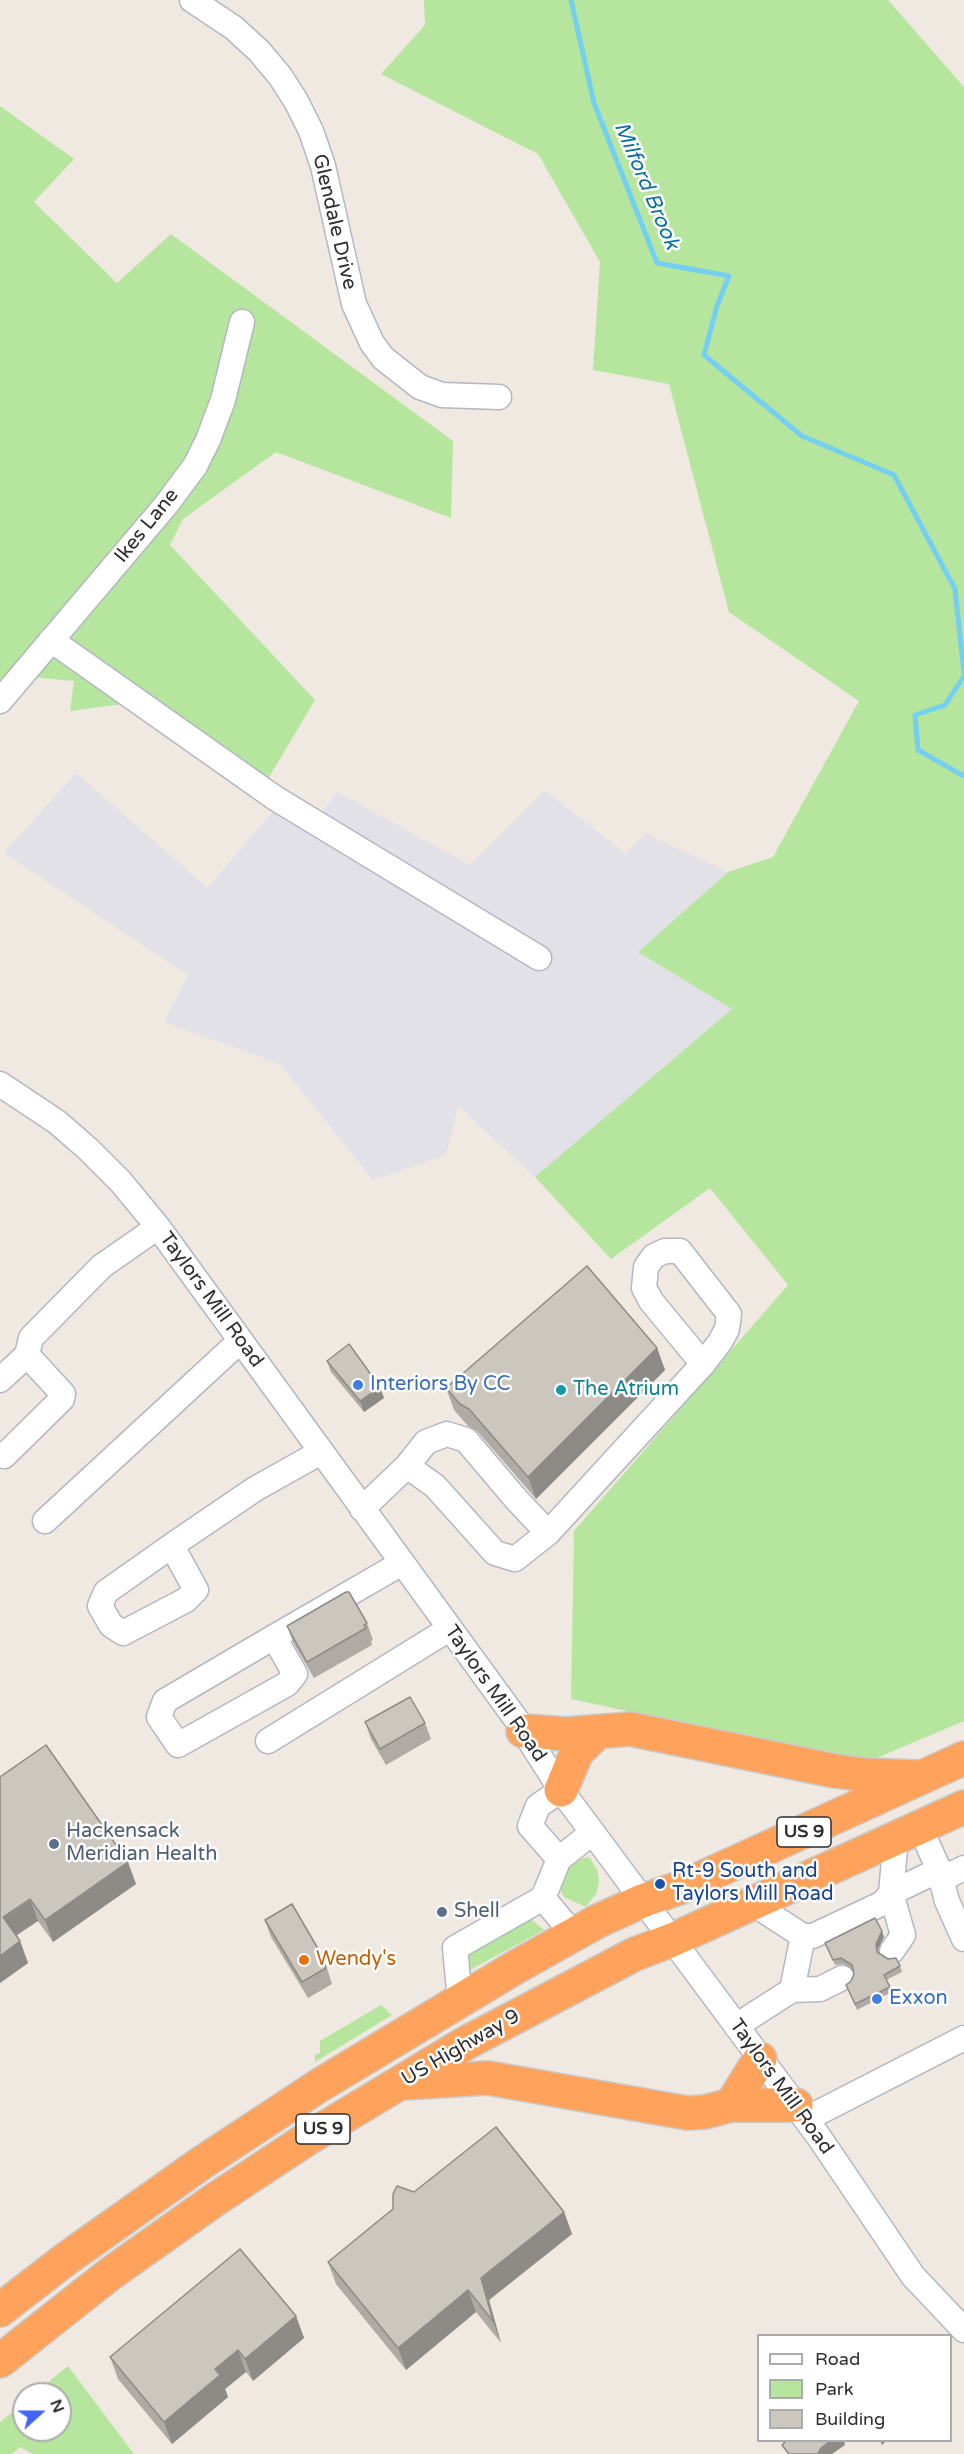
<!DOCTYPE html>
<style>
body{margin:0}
#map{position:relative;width:964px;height:2454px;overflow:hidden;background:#efe9e1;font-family:"Varela Round",sans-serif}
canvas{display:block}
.legend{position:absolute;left:757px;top:2334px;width:195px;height:108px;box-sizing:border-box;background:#fff;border:2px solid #ababab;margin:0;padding:8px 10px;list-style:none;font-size:18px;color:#2e2e2e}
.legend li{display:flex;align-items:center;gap:12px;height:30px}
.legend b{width:30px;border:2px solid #ababab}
.north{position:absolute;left:12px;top:2382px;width:60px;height:60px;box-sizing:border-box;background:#fff;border:2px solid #ababab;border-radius:50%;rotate:69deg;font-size:16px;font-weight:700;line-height:24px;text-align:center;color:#2e2e2e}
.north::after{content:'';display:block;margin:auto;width:21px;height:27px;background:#4264fb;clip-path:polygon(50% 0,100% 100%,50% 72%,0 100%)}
</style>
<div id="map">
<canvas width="964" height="2454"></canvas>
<ul class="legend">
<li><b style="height:8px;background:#fff"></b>Road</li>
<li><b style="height:16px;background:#b6e59e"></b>Park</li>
<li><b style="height:16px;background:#cbc7bf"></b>Building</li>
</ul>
<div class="north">N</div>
</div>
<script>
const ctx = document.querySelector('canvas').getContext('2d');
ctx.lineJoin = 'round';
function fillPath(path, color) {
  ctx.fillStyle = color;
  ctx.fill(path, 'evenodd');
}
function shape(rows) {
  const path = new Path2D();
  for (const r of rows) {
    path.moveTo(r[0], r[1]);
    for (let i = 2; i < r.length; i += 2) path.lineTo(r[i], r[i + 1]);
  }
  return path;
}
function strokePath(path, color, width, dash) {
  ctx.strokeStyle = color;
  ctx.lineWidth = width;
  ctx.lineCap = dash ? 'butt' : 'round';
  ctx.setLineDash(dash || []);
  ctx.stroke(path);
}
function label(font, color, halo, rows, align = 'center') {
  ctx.font = font + ' "Varela Round",sans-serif';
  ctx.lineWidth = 5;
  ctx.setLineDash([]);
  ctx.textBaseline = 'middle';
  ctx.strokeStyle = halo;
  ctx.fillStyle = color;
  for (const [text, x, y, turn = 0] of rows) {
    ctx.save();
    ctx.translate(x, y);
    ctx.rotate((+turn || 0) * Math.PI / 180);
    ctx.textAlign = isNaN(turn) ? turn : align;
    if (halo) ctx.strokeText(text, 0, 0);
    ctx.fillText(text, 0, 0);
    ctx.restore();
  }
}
fillPath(shape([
 [76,773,208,888,281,802,314,823,337,792,470,865,545,790,626,854,645,833,728,872,638,952,733,1009,535,1177,458,1106,446,1155,373,1180,280,1064,164,1022,188,975,4,853]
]), '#e3e1e8');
fillPath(shape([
 [424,0,888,0,964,87,964,1721,867,1762,571,1699,574,1531,788,1285,710,1188,611,1259,535,1177,732,1009,638,952,728,872,773,857,859,701,729,612,669,384,593,370,600,262,538,154,381,74,425,25],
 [0,106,74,159,34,202,117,283,171,234,453,441,451,518,276,452,183,519,170,545,315,700,262,789,130,703,70,711,74,681,31,677,0,715],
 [589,1857,597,1869,599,1882,596,1894,586,1907,564,1897,558,1886,567,1869,581,1859],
 [528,1917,544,1930,468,1971,468,1953],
 [381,2005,392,2015,315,2062,315,2055,320,2053,320,2041],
 [68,2366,134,2454,33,2454,20,2447,12,2454,0,2454,0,2422,24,2403,24,2430,60,2430,60,2394,34,2394]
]), '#b6e59e');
strokePath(shape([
 [571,0,594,103,657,263,729,276,717,306,704,355,802,436,894,475,955,589,964,673],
 [964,676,945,705,915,715,918,750,964,776]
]), '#75cff0', 5);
const minor = shape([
 [192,0,234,28,259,51,280,76,296,101,311,131,323,166,354,304,372,343,383,358,420,387,442,395,499,397],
 [51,640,275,798,539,958],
 [0,701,166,505,195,466,208,440,223,400,242,322],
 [0,1084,57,1122,88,1149,121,1182,158,1227,516,1719,561,1790,819,2137,913,2276,964,2330],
 [0,1380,27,1355,31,1338,102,1266,158,1227],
 [0,1455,4,1456,62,1399,63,1394,27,1355],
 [407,1466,435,1486,495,1553,515,1559,548,1533,703,1364,720,1342,727,1329,729,1314,680,1251,665,1251,654,1256,646,1267,644,1288,651,1301,703,1364],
 [362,1509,407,1466,426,1442,447,1434,466,1440,516,1499,548,1533],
 [45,1521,240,1341],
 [172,1546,196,1590,186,1600,123,1633,111,1625,100,1606,106,1592,177,1542,255,1489,321,1452],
 [274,1637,295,1674,287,1684,178,1745,159,1717,165,1701,274,1637,402,1563],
 [268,1741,449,1629],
 [920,1827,939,1870,947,1901,964,1939],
 [559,1859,592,1833],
 [543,1898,574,1935],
 [752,1903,803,1936,813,1936,883,1903,891,1893,939,1870,950,1875,964,1868],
 [892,1951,903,1935,891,1893,896,1838],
 [792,1990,820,1989,842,1978],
 [460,2000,455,1948,543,1898,559,1859,530,1826,538,1806,561,1790],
 [736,2026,792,1990,803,1936],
 [806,2119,964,2038]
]);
const highway = shape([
 [523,1731,567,1734,630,1729,835,1771,865,1775,918,1777],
 [561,1790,577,1752,598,1732],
 [404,2083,488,2078,687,2113,705,2112,731,2105,796,2105],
 [731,2105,760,2059],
 [0,2310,66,2259,203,2162,320,2085,516,1967,598,1921,642,1901,682,1887,964,1758],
 [0,2361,110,2274,213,2201,310,2137,466,2043,635,1954,672,1940,964,1807]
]);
strokePath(minor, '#b4b7c1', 27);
strokePath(highway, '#c9c9c9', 36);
strokePath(minor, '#fff', 24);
strokePath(highway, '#ffa35c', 33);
fillPath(shape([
 [657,1348,665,1370,536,1499,477,1431,468,1426,454,1410,446,1388],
 [327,1361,384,1398,364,1412,331,1372],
 [367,1623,373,1640,371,1641,372,1645,314,1678,293,1642,287,1626],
 [365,1722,425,1723,431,1739,386,1765,371,1739],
 [0,1777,136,1884,53,1942,38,1921,16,1935,20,1941,28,1963,0,1983],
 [265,1920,324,1959,332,1984,308,1998,271,1937],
 [882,1931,884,1937,878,1949,879,1953,900,1966,902,1972,886,1980,892,1992,857,2010,846,1985,851,1981,854,1974,853,1970,843,1964,835,1965,825,1943],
 [414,2192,564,2212,572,2234,489,2300,501,2343,476,2312,406,2370,336,2284,328,2262],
 [296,2316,304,2338,253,2381,246,2372,225,2389,228,2397,172,2444,118,2379,110,2357]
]), '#afaba4');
fillPath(shape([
 [657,1348,665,1370,536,1499,528,1477],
 [380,1387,384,1398,364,1412,360,1401],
 [128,1862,136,1884,53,1942,45,1920],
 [30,1899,38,1921,11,1939,3,1917],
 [882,1931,884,1937,878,1949,879,1958,876,1944],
 [20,1941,28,1963,0,1983,0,1956],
 [564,2212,572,2234,489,2300,501,2343,493,2321,481,2278],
 [468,2290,476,2312,406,2370,398,2348],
 [296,2316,304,2338,253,2381,245,2359],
 [238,2350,246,2372,225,2389,228,2397,172,2444,164,2422,215,2369],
 [831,2440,844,2440,845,2445,832,2454,818,2454,820,2449],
 [880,2440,887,2440,882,2445]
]), '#8e8b86');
const building = shape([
 [587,1266,657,1348,528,1477,469,1409,460,1404,446,1388,587,1266],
 [349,1344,380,1387,360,1401,327,1361,349,1344],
 [346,1592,349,1592,367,1623,364,1625,366,1628,307,1662,287,1626,346,1592],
 [410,1697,425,1723,380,1749,365,1722,410,1697],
 [46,1745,128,1862,45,1920,30,1899,3,1917,20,1941,0,1956,0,1777,46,1745],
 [292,1904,324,1959,322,1960,326,1968,302,1982,265,1920,292,1904],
 [875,1918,882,1931,876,1944,877,1952,888,1959,896,1958,900,1966,884,1975,890,1987,855,2004,846,1985,851,1981,854,1974,852,1965,841,1958,833,1960,825,1943,875,1918],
 [496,2127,564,2212,481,2278,493,2321,468,2290,398,2348,328,2262,393,2209,393,2194,397,2186,414,2192,496,2127],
 [240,2249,296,2316,245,2359,238,2350,215,2369,220,2375,164,2422,110,2357,240,2249],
 [787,2440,831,2440,820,2449,818,2454,789,2454,782,2445,787,2440]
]);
fillPath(building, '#cbc7bf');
strokePath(building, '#8e8b86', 1.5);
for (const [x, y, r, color] of [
 [358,1385,6,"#3f7fe0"],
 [561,1390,6,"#0f9aa8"],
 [54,1844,6,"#5c6f8a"],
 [660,1884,6,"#1a4fb4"],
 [442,1912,6,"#5c6f8a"],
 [304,1960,6,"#e8710a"],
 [877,1999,6,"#3f7fe0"]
]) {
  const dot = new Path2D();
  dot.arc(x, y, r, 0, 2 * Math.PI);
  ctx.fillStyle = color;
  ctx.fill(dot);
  strokePath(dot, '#fff', 2);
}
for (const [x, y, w] of [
 [804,1832,54],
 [323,2129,54]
]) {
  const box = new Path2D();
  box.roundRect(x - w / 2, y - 15, w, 30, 4.5);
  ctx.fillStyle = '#fff';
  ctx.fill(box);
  strokePath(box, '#2e2e2e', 1.5);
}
label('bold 18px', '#2e2e2e', null, [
 ["US 9",804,1832],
 ["US 9",323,2129]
]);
label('20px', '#2e2e2e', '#fff', [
 ["Glendale Drive",334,222,77],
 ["Ikes Lane",147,526,-51],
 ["Taylors Mill Road",211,1300,54],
 ["Taylors Mill Road",495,1694,55],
 ["US Highway 9",461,2048,-30],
 ["Taylors Mill Road",781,2087,54]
]);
label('20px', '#366cbe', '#fff', [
 ["Interiors By CC",370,1385],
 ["Exxon",889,1999]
], 'left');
label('20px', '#0d838f', '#fff', [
 ["The Atrium",573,1390]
], 'left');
label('20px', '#4e5e75', '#fff', [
 ["Hackensack",66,1832],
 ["Meridian Health",66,1855],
 ["Shell",454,1912]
], 'left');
label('20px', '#164399', '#fff', [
 ["Rt-9 South and",672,1872],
 ["Taylors Mill Road",672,1895]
], 'left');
label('20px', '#c56008', '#fff', [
 ["Wendy's",316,1960]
], 'left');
label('italic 21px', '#0d6fa3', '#fff', [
 ["Milford Brook",646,186,67]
]);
</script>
